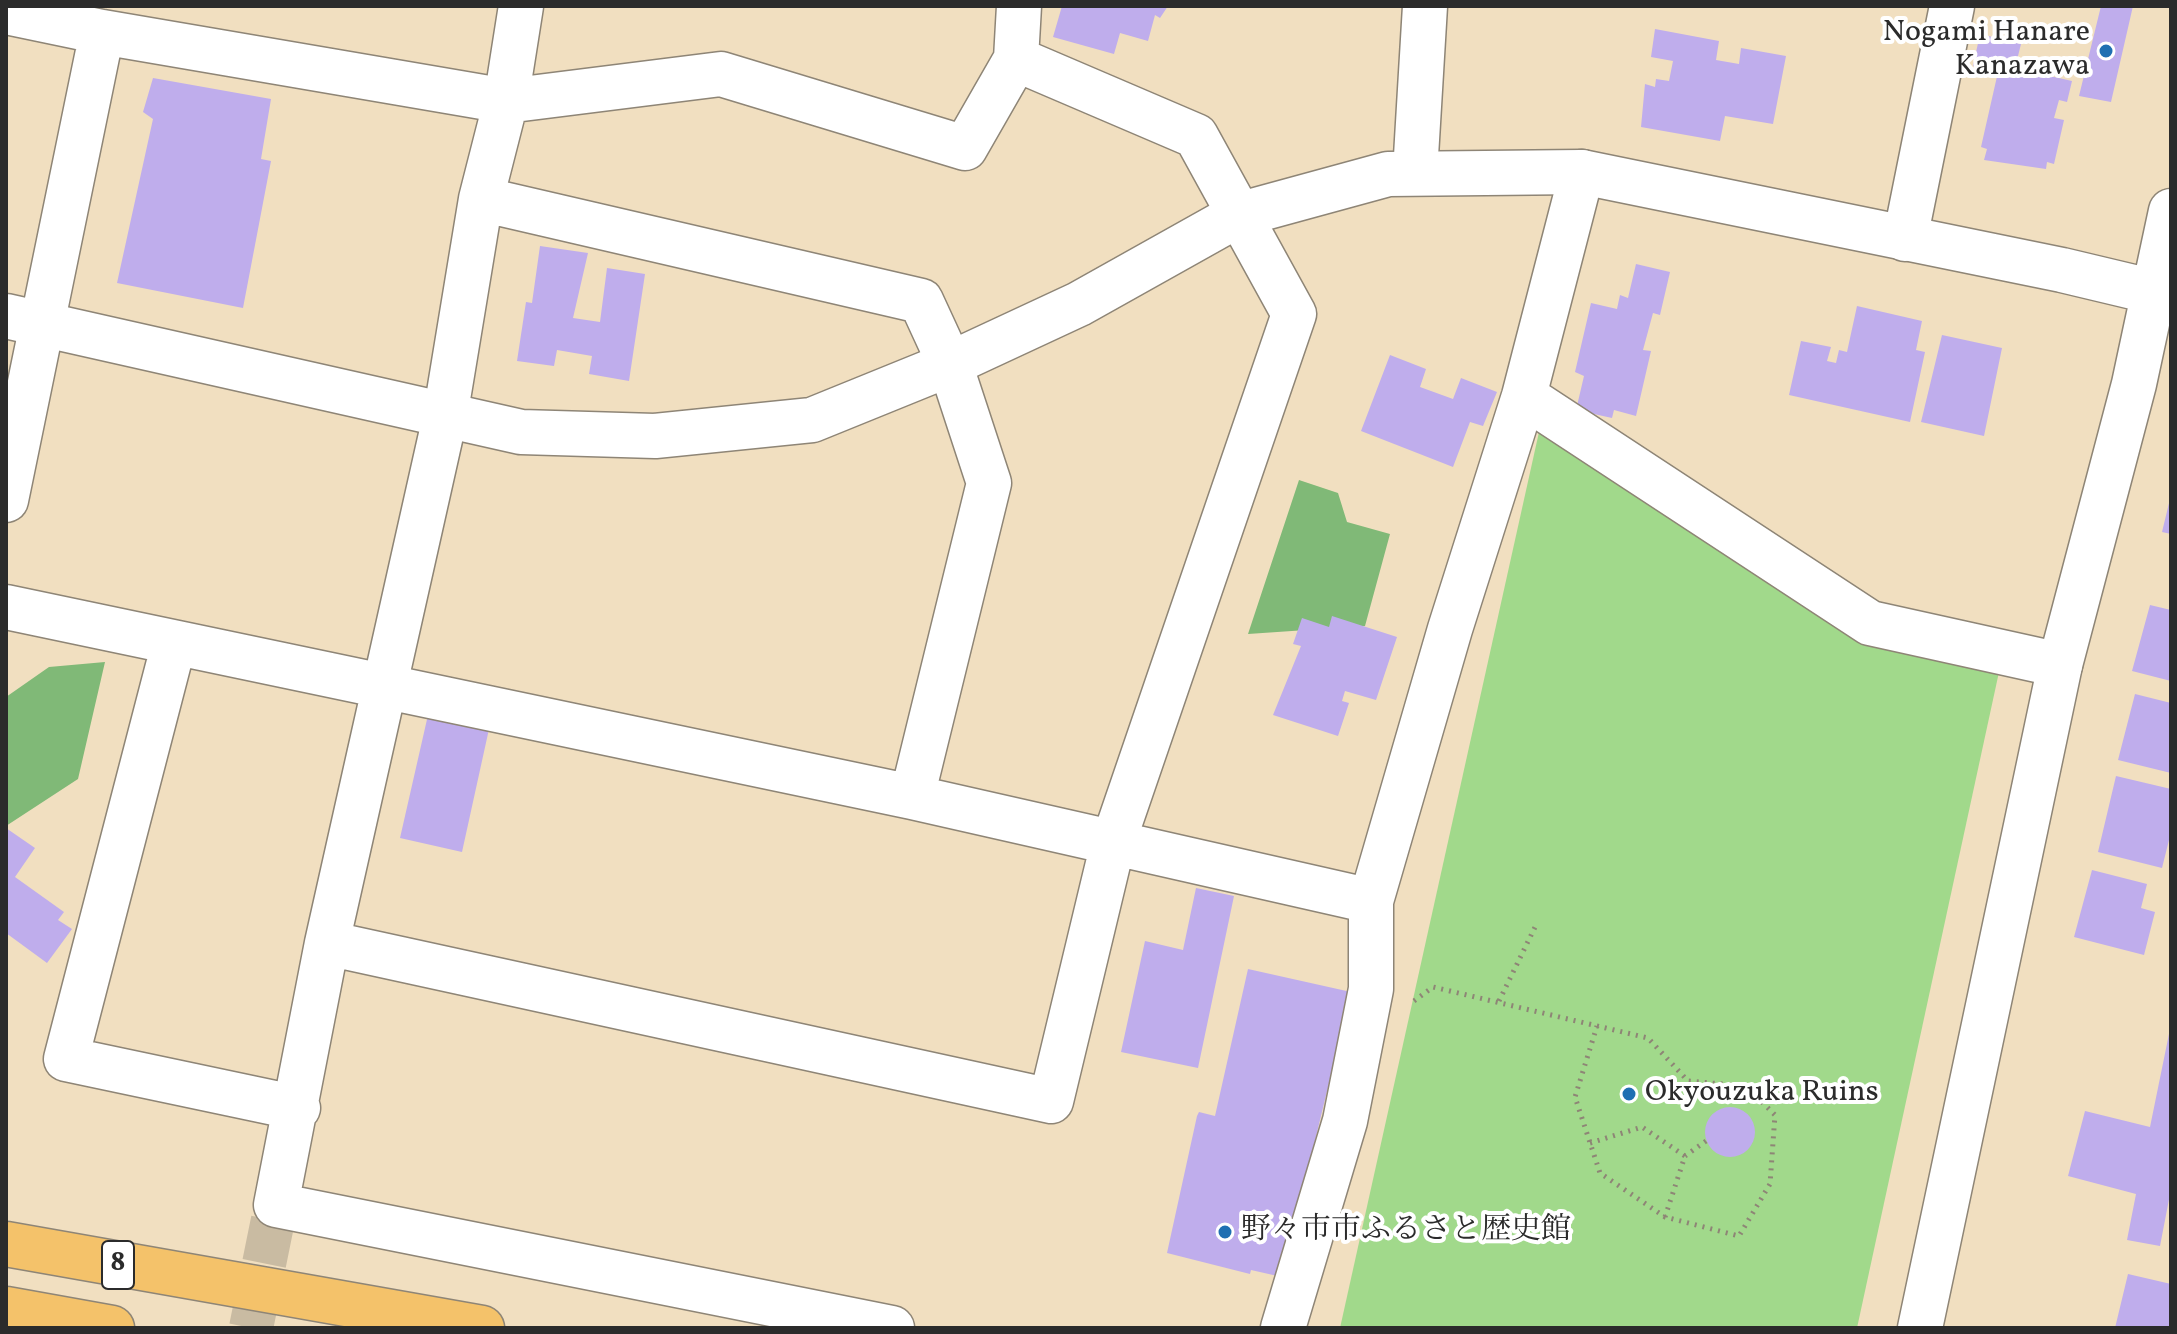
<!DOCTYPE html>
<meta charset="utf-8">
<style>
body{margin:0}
#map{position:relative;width:2177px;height:1334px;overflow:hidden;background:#f1dfc0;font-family:Vollkorn,serif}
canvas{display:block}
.frame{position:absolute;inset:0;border:8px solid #2b2b2b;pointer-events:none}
</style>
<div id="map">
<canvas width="2177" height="1334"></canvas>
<div class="frame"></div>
</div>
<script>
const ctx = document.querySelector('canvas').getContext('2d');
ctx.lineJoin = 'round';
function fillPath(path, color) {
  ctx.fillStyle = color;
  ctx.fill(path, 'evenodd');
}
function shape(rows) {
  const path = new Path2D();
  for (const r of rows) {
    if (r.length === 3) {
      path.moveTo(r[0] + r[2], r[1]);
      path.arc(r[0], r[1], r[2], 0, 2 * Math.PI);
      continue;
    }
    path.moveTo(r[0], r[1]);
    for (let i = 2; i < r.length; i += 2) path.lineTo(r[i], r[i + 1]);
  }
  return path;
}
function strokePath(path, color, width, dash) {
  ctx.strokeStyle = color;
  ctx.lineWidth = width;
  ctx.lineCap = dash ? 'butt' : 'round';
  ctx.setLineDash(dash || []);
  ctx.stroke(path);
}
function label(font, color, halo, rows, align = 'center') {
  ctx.font = font + ' Vollkorn,"Noto Serif JP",serif';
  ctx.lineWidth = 8;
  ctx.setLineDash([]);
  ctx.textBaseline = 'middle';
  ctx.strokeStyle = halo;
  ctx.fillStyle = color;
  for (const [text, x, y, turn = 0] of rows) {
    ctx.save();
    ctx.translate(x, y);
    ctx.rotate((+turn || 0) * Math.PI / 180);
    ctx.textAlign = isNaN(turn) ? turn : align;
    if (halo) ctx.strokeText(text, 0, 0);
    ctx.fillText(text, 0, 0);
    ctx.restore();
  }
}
fillPath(shape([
 [1539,432,1999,672,1857,1328,1340,1328]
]), '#a1d98b');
fillPath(shape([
 [1299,480,1338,493,1347,522,1390,534,1365,626,1248,634],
 [105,662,78,779,6,826,6,697,49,667]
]), '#80b977');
fillPath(shape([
 [1062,6,1168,6,1160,18,1155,15,1148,41,1120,33,1114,54,1053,37],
 [2101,6,2133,6,2111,102,2079,96],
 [1655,29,1719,41,1716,60,1739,64,1741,48,1786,56,1773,124,1725,116,1720,141,1641,127,1645,84,1655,87,1656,79,1669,81,1673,61,1651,57],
 [1980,34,2021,44,2015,68,2072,81,2067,102,2059,100,2054,118,2064,120,2054,164,2047,162,2046,169,1984,160,1987,149,1981,147,1998,72,1973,66],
 [153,78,271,99,261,159,271,161,243,308,117,283,153,119,143,112],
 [540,246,588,253,573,318,600,322,607,268,645,274,629,381,589,374,592,356,557,350,554,366,517,361,526,302,532,303],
 [1636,264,1670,272,1660,315,1653,313,1643,350,1651,351,1636,416,1614,410,1612,418,1576,410,1584,376,1575,372,1591,303,1617,309,1620,295,1628,298],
 [1857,306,1922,321,1916,350,1925,352,1910,422,1789,395,1801,341,1831,347,1827,361,1836,363,1839,350,1847,352],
 [1942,335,2002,348,1984,436,1921,422],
 [1390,355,1426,369,1420,387,1453,399,1461,378,1497,392,1483,426,1470,422,1453,467,1361,431],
 [2170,499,2171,499,2171,534,2162,532],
 [2150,605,2171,610,2171,681,2132,671],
 [1332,616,1397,637,1376,700,1345,691,1342,701,1349,703,1338,736,1273,715,1301,646,1293,644,1302,618,1329,627],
 [2135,694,2171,703,2171,773,2118,760],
 [428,715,489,729,462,852,400,838],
 [2116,776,2171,789,2171,832,2162,868,2098,852],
 [6,828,35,848,15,877,64,912,58,920,72,929,47,963,6,933],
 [2092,870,2147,884,2141,908,2155,912,2144,955,2074,937],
 [1196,888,1234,896,1198,1068,1121,1052,1145,941,1183,950],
 [1248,969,1351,992,1282,1277,1251,1270,1250,1274,1167,1253,1197,1116,1199,1112,1215,1116],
 [2170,1029,2171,1189,2160,1246,2127,1240,2136,1194,2068,1176,2085,1111,2150,1127],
 [1730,1132,25],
 [2128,1274,2171,1284,2171,1328,2115,1328]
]), '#bfadec');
strokePath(shape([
 [251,1328,276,1205]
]), '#c9bba2', 44, [44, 22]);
const minor = shape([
 [6,12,102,32,506,101,521,6],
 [1415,173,1425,6],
 [481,199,921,301,950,364,989,483,912,797],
 [1905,239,1952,6],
 [1524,396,1870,623,2060,665],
 [6,500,102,32],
 [6,607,912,797,1371,901],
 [174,643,66,1059,298,1108],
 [327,943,1051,1101,1113,843,1294,314,1196,136,1016,59],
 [892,1328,276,1205,327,943,445,417,481,199,506,101,721,74,965,148,1016,59,1019,6],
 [1283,1328,1345,1121,1371,989,1371,901,1450,629,1524,396,1582,172]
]);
const tertiary = shape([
 [6,316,521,432,655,436,812,420,950,364,1079,304,1238,215,1388,174,1582,172,2062,270,2171,296],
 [1920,1328,2060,665,2134,384,2171,211]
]);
const trunk = shape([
 [6,1244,482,1328],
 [6,1309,112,1328]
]);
strokePath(minor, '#8e8576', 47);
strokePath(tertiary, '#8e8576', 47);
strokePath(trunk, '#8e8576', 47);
strokePath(shape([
 [1414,1001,1433,987,1648,1038,1688,1081,1746,1086,1775,1115,1770,1184,1739,1236,1665,1217,1600,1173,1575,1097,1597,1026],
 [1499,1001,1537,923],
 [1590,1143,1642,1127,1685,1156],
 [1665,1217,1685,1156,1706,1141]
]), '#8e8576', 5, [2, 6]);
strokePath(minor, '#fff', 44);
strokePath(tertiary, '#fff', 44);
strokePath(trunk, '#f4c26a', 44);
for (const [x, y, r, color] of [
 [2106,51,8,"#1f6fb2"],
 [1629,1094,8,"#1f6fb2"],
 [1225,1232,8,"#1f6fb2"]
]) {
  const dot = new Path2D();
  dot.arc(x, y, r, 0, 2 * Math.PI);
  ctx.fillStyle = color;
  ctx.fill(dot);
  strokePath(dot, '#fff', 3);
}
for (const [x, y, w] of [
 [118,1265,32]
]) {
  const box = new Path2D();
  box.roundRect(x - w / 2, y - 24, w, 48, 6);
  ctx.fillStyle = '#fff';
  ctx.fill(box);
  strokePath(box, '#2b2b2b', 2);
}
label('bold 28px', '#2b2b2b', null, [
 ["8",118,1265]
]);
label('30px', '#2b2b2b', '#fff', [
 ["Nogami Hanare",2090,34,"right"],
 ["Kanazawa",2090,68,"right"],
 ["Okyouzuka Ruins",1645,1094],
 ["野々市市ふるさと歴史館",1241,1232]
], 'left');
</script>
